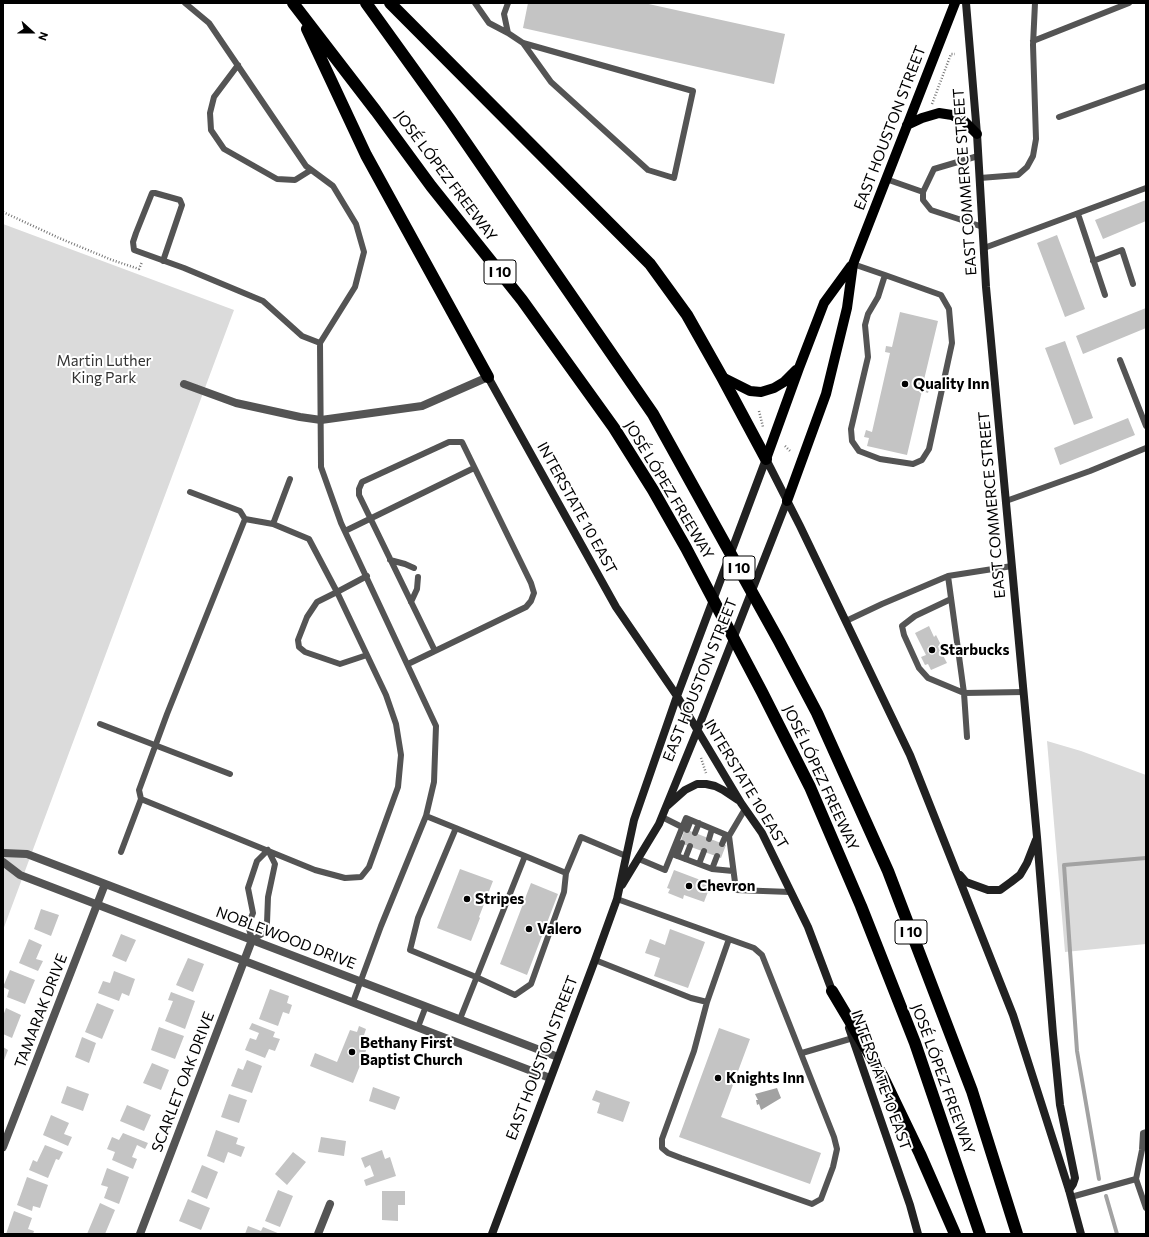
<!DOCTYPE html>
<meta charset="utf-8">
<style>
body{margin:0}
#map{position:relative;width:1149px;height:1237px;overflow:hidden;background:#fff;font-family:Commissioner,sans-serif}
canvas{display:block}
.frame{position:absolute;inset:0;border:4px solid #000;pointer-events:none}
.north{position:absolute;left:12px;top:12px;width:40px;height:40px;-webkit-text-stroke:3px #fff;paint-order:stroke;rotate:111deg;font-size:11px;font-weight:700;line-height:16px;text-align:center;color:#000}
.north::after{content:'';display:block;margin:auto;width:14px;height:18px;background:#000;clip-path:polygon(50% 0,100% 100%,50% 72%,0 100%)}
</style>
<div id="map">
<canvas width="1149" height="1237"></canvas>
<div class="frame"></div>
<div class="north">N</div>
</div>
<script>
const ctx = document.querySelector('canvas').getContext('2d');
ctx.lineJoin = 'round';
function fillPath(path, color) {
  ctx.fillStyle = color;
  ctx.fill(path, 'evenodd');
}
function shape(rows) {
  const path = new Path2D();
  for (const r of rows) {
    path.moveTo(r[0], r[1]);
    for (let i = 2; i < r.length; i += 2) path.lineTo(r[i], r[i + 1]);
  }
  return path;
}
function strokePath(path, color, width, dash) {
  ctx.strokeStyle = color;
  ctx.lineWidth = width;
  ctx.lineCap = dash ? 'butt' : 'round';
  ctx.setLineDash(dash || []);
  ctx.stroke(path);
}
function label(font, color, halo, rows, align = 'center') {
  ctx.font = font + ' Commissioner,sans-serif';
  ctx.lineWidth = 4;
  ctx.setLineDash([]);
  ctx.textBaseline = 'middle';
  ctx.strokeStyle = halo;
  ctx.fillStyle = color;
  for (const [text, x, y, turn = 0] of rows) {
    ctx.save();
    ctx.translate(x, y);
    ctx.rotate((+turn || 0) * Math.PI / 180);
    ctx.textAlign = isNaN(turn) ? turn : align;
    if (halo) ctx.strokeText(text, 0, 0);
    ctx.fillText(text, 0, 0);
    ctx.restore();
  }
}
fillPath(shape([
 [3,224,234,310,3,930],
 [1047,741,1081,751,1146,775,1146,944,1065,952]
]), '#dbdbdb');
fillPath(shape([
 [777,1088,781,1098,761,1110,759,1104,757,1105,756,1100,758,1100,755,1094]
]), '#a2a2a2');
strokePath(shape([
 [1099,1179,1077,1051,1064,865,1146,858],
 [1106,1196,1117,1234]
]), '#a2a2a2', 4);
fillPath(shape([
 [528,3,644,3,785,34,774,84,523,28],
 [1146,200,1146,221,1103,239,1095,220],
 [1057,235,1085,309,1065,317,1037,243],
 [1146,308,1146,328,1083,354,1076,336],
 [900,312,938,321,923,384,930,385,928,393,922,391,907,455,867,446,869,438,864,437,866,430,872,432,890,353,885,352,886,346,892,347],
 [1065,341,1093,418,1074,425,1045,348],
 [1128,418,1135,435,1060,465,1054,448],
 [929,626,934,637,936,635,941,645,938,646,947,663,931,670,928,664,925,665,921,657,926,655,915,633],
 [685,829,726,845,721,858,680,843],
 [460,869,493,881,479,917,480,918,471,941,437,928],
 [674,870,711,884,704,902,684,895,683,899,668,893,670,889,667,888],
 [531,883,558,894,527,975,500,964],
 [41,909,59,915,51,936,34,929],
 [670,929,705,942,688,988,654,976,660,958,645,953,650,939,665,945],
 [121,934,136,940,126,962,112,956],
 [29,939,42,945,36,959,43,961,38,971,19,963],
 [188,958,204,964,193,992,176,985],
 [10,970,35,980,25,1004,7,997,9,990,3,987],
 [114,971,135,979,129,996,122,993,119,1001,98,993,103,981,110,983],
 [270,989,289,996,287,1003,292,1005,289,1014,283,1012,278,1026,259,1019],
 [171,992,195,1001,185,1029,165,1021,173,1001,168,1000],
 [97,1003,114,1010,102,1039,85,1032],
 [6,1008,21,1015,12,1038,3,1034,3,1016],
 [252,1023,275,1032,273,1037,280,1039,275,1051,269,1049,265,1058,245,1050,250,1038,256,1040,259,1033,249,1029],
 [359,1026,366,1029,364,1035,371,1038,353,1083,310,1066,315,1053,337,1062,350,1030,357,1032],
 [159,1027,184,1036,175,1059,151,1050],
 [719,1028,750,1039,721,1117,821,1153,810,1184,679,1137],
 [82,1037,96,1043,89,1063,75,1057],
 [3,1047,8,1050,3,1063],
 [247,1060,262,1066,252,1093,231,1086,238,1068,243,1070],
 [152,1063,169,1070,161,1090,143,1083],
 [67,1086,89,1094,83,1111,61,1103],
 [373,1087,400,1097,395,1110,369,1101],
 [596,1090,630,1102,623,1122,597,1113,600,1103,592,1100],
 [229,1094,247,1100,239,1123,221,1117],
 [127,1105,151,1115,144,1131,120,1121],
 [51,1115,69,1123,64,1134,72,1137,68,1146,43,1135],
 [216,1130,238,1138,236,1144,245,1147,241,1157,228,1152,224,1163,207,1156],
 [123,1133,148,1143,145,1149,137,1145,132,1157,137,1159,133,1169,112,1160,115,1152,107,1149,112,1137,119,1140],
 [321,1137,346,1141,344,1156,318,1152],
 [45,1145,63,1152,59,1160,56,1159,48,1178,29,1170,33,1160,37,1162],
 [382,1150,385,1159,390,1157,396,1176,366,1186,364,1180,374,1176,370,1165,365,1168,361,1158],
 [293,1152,306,1162,287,1185,275,1174],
 [202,1165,218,1172,207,1199,191,1192],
 [107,1168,129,1177,119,1204,104,1198,108,1187,101,1185],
 [27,1177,48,1185,40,1208,33,1206,32,1211,17,1205],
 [278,1190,293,1196,280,1227,265,1221],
 [382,1191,405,1191,405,1205,398,1205,398,1221,382,1220],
 [188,1199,210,1208,201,1230,179,1221],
 [100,1203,115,1210,105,1234,87,1234],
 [14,1211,32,1218,28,1229,34,1231,33,1234,6,1234],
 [248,1226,261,1231,263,1227,280,1234,245,1234]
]), '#c4c4c4');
strokePath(shape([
 [932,104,951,54,955,54],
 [3,212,59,238,112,260,139,269,142,262],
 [759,411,763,427],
 [785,446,790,451],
 [674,736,680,741],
 [701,758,706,773]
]), '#767676', 2.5, [1, 2]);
strokePath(shape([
 [185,3,209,23,306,166,333,186,356,224,364,252,355,287,320,343,321,467,341,523,436,726,434,782,426,816,381,926,353,1002],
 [475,3,489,23,508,33],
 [508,3,504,14,508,33,523,43,693,91,674,178,648,170,551,82,523,43],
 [1033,41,1129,3],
 [238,65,214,97,210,113,211,130,224,149,277,179,295,180,311,170],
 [1059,117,1146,86],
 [978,156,934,169,923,192,923,200,931,210,983,227],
 [980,178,1018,175,1027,167,1033,156,1036,139,1033,45,1035,3],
 [886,179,923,192],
 [1078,214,1105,295],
 [984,248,1146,188],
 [163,261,182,205,180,200,155,193,152,193,136,233,133,242,134,250,184,268,263,301,302,336,320,343],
 [1093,261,1122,250,1133,284],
 [853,264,885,275,878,297,868,314,865,325,868,357,851,429,852,441,859,451,880,459,913,464,922,460,929,449,952,343,949,309,941,295,885,275],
 [1120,360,1146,426],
 [190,492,240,511,245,519],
 [1006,501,1090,471,1146,448],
 [273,524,290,479],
 [345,531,474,468],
 [390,560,405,564,414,568],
 [948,576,964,693,967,737],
 [951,599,915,616,902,626,904,635,919,668,928,678,964,693,1024,692],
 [411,602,417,589,418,577],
 [846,621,882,604,948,576,1012,566],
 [367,655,340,664,305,652,299,647,298,640,307,617,317,602,337,592,386,695,396,724,401,755,398,787,369,867,361,877,345,878,315,870,141,799,139,790,167,714,245,519,273,524,309,539,337,592,367,576],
 [408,664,435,651,526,607,531,601,534,593,531,583,462,442,449,442,362,482,359,489,359,495,435,651],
 [100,724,230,774],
 [745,809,729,836,736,890,790,892],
 [426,816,525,856],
 [662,817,682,827],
 [456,828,418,918,410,950,476,977,515,995,531,984,564,892,566,873],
 [687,830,691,820],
 [695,833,699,823],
 [709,839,712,829],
 [722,844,726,835],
 [268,850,275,864,268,897,267,923,264,933,252,940,248,925,253,913,248,888,257,861,268,850],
 [121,852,141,799],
 [672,854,712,869,733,871],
 [677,856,682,843],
 [639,859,665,870,686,818,729,836],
 [685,859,690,846],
 [699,864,704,851],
 [712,869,717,856],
 [617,899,754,948,762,955,834,1137,837,1149,833,1167,821,1199,812,1204,681,1158,668,1153,662,1148,662,1139,694,1051,707,1002,729,939],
 [595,960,691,998,707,1002],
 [460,1019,525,856,566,873,581,837,626,856],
 [418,1027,426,1006],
 [802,1053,853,1038],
 [1136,1179,1146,1208],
 [1071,1197,1136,1179,1142,1150,1143,1133,1146,1132]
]), '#545454', 6);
strokePath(shape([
 [184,384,236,403,300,417,321,420,422,406,488,377],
 [3,853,27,854,558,1057],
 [3,862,20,875,550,1078],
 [3,1147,105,884],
 [140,1234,252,940],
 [318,1234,330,1204]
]), '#545454', 8);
strokePath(shape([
 [966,3,977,134,986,287,1037,837,1053,1034,1060,1105,1075,1178,1073,1184,1069,1190],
 [488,377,616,607,677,696,741,803,762,833,808,927,834,996],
 [766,459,800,526,910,755,1013,1015,1069,1190,1081,1234],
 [667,806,685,790,697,784,706,784,715,786,723,790,738,800],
 [960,875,966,882,988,890,1000,890,1011,882,1020,875,1027,863,1036,840],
 [622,885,659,824,697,731,787,501],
 [849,1028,910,1205,918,1234],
 [492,1234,595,960,617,899,634,820,677,696,766,459]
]), '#212121', 8);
strokePath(shape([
 [907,125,922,118,939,113,952,115,964,121,977,134],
 [722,377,750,391,761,392,774,388,784,382,796,370],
 [766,459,799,368,824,303,851,266],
 [787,501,826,394,847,308,853,264,955,3]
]), '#000', 10);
strokePath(shape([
 [293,3,376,111,431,186,522,300,614,428,653,490,686,548,762,692,810,787,861,906,915,1043,980,1234],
 [366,3,451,121,653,414,779,641,817,713,888,871,972,1091,1017,1234],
 [390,3,650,264,687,315,722,377,766,459],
 [307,29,366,155,488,377],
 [832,991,882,1075,920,1154,955,1234]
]), '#000', 12);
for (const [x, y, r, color] of [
 [905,384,4,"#000"],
 [932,650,4,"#000"],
 [689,886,4,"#000"],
 [467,899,4,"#000"],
 [529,929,4,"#000"],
 [352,1052,4,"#000"],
 [718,1078,4,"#000"]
]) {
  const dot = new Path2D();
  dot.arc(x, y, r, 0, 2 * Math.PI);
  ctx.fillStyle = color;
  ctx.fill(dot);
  strokePath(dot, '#fff', 1.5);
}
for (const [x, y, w] of [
 [500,272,32],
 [739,568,32],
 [911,932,32]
]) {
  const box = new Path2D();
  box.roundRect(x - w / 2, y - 12, w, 24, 3);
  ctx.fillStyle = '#fff';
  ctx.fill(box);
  strokePath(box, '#000', 1);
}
label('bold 14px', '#000', null, [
 ["I 10",500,272],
 ["I 10",739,568],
 ["I 10",911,932]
]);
label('15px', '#000', '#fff', [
 ["EAST HOUSTON STREET",890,128,-69],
 ["JOSÉ LÓPEZ FREEWAY",446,176,53],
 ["EAST COMMERCE STREET",965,182,-94],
 ["JOSÉ LÓPEZ FREEWAY",669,490,59],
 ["EAST COMMERCE STREET",992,505,-95],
 ["INTERSTATE 10 EAST",577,508,61],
 ["EAST HOUSTON STREET",700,680,-68],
 ["JOSÉ LÓPEZ FREEWAY",821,778,65],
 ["INTERSTATE 10 EAST",746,784,59],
 ["NOBLEWOOD DRIVE",286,938,21],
 ["TAMARAK DRIVE",41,1011,-69],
 ["EAST HOUSTON STREET",542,1058,-69],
 ["JOSÉ LÓPEZ FREEWAY",943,1079,70],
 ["INTERSTATE 10 EAST",881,1080,70],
 ["SCARLET OAK DRIVE",183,1082,-69]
]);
label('15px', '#323232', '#fff', [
 ["Martin Luther",104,361],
 ["King Park",104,378]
]);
label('bold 15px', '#000', '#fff', [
 ["Quality Inn",913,384],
 ["Starbucks",940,650],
 ["Chevron",697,886],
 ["Stripes",475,899],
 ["Valero",537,929],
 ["Bethany First",360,1043],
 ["Baptist Church",360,1060],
 ["Knights Inn",726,1078]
], 'left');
</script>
